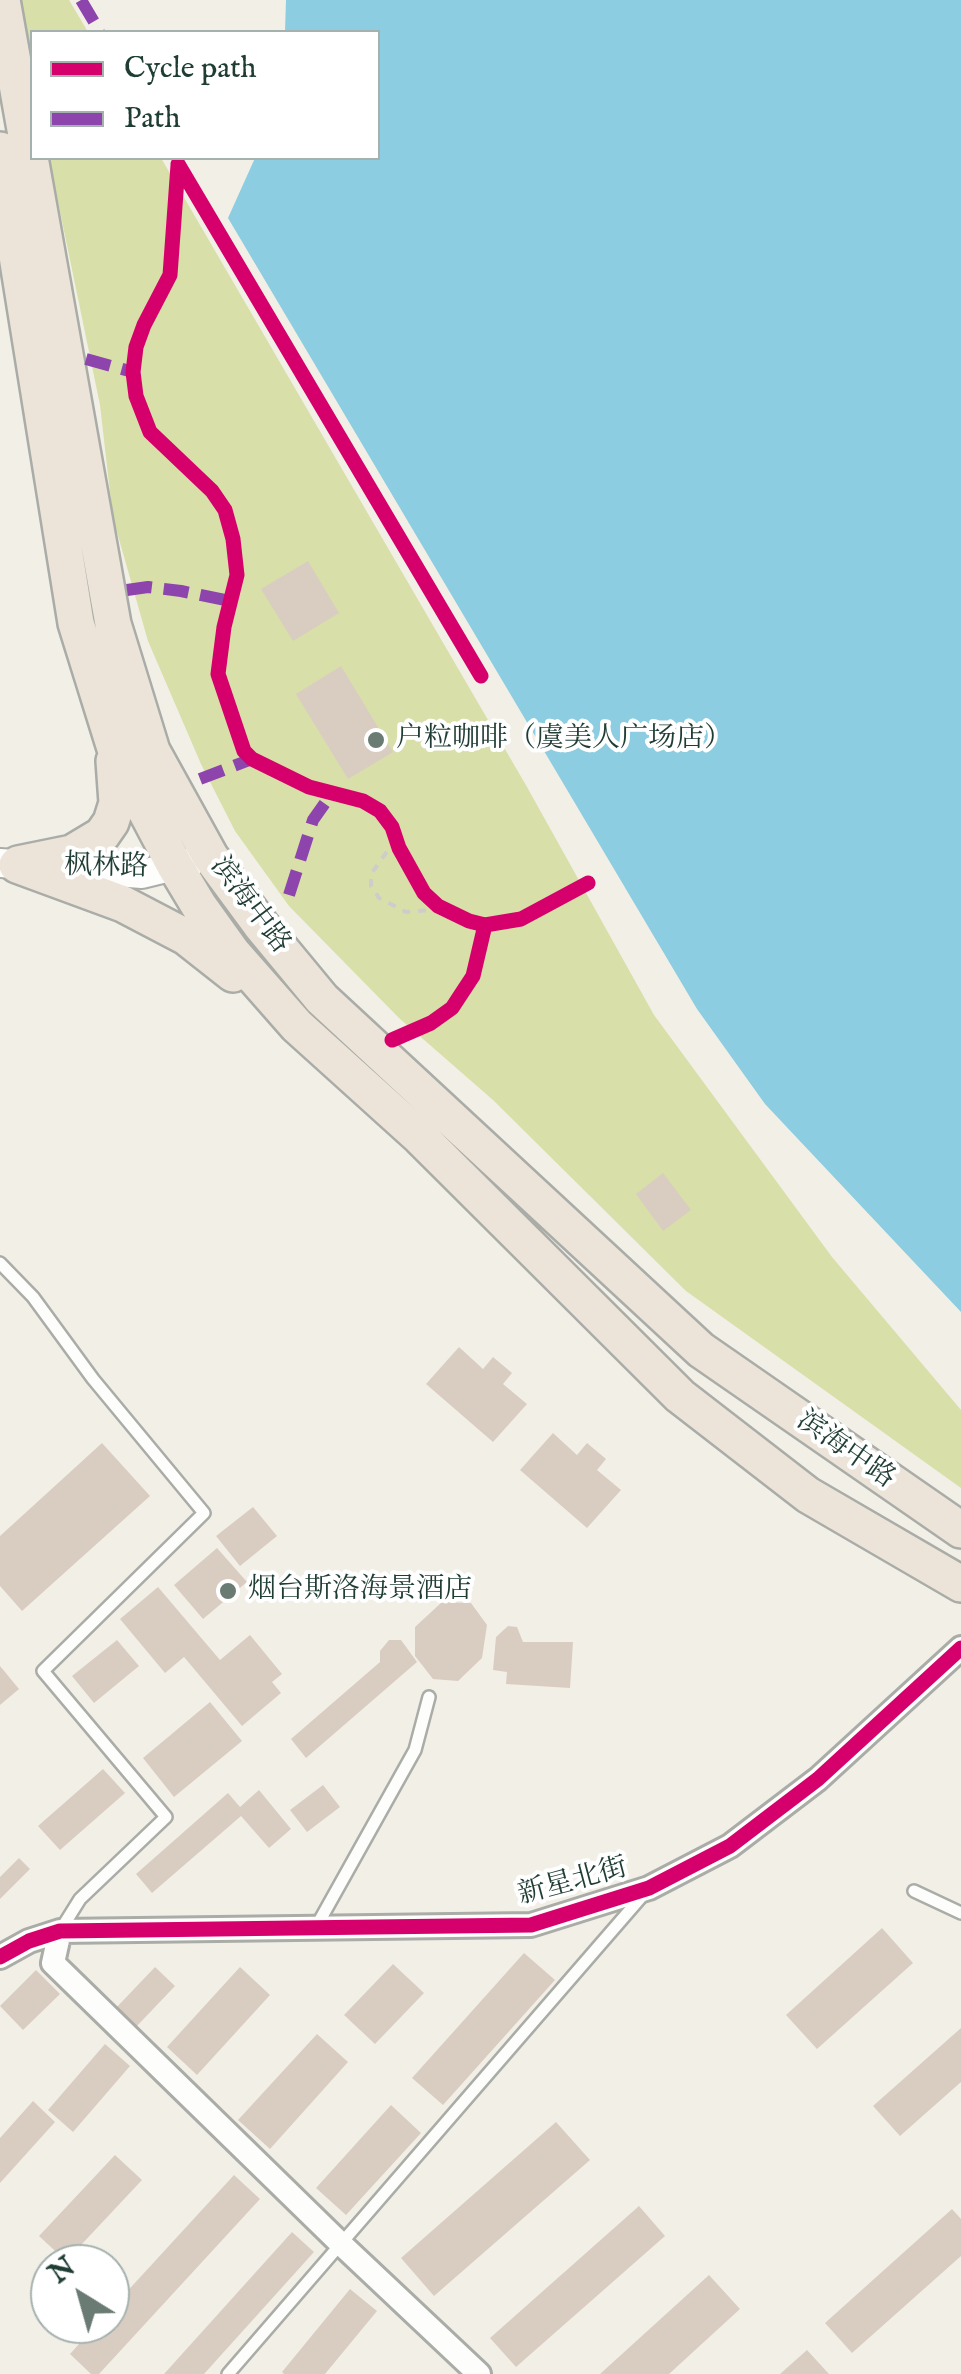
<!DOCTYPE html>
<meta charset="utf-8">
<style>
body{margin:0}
#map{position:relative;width:961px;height:2374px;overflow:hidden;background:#f2efe7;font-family:"IM FELL English",serif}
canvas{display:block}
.legend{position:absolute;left:30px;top:30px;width:350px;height:130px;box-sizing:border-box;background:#fff;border:2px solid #a5b1ae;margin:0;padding:12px 18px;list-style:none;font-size:30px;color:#1f3d34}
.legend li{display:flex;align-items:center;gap:20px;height:50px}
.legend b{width:50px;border:2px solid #a5b1ae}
.north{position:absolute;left:30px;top:2244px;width:100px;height:100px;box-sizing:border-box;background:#fff;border:2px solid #a5b1ae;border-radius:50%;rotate:323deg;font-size:28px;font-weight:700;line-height:40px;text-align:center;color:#1f3d34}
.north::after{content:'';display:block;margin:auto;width:35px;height:45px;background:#697b73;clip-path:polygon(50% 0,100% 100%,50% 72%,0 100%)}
</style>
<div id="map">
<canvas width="961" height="2374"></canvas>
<ul class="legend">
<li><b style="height:12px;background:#d6006c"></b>Cycle path</li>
<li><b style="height:12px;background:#8e44ad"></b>Path</li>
</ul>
<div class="north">N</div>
</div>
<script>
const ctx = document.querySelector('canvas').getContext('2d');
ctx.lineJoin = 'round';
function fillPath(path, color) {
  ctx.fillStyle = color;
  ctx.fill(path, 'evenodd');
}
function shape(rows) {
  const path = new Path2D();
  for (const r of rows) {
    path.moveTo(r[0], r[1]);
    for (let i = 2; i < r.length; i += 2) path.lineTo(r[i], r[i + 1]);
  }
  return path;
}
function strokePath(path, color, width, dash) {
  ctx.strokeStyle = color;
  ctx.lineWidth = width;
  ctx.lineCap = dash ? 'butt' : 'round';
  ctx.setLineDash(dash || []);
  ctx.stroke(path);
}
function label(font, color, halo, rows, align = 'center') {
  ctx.font = font + ' "IM FELL English","Noto Serif SC",serif';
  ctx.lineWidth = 8;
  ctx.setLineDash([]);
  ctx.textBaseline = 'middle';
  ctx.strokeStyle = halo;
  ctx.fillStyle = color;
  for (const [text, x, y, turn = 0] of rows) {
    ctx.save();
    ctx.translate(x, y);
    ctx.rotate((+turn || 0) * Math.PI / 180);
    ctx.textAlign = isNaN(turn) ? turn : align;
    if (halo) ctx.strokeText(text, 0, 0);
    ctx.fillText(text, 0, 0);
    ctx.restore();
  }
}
fillPath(shape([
 [20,0,69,0,88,32,32,32,32,75],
 [49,158,161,158,527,787,654,1015,832,1257,961,1410,961,1488,686,1291,493,1100,399,1018,289,906,235,831,201,764,148,641,113,518,100,405]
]), '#d8dfa8');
fillPath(shape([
 [286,0,961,0,961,1312,765,1104,697,1009,228,218,255,158,378,158,378,32,285,32]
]), '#8ccde1');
fillPath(shape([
 [308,561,339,613,293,641,261,589],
 [341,666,393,752,348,779,296,694],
 [663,1173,691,1210,663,1231,636,1194],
 [459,1347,483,1369,493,1357,512,1373,503,1384,527,1404,493,1442,426,1384],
 [553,1433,577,1455,587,1443,606,1459,597,1470,621,1490,587,1528,520,1470],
 [102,1443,150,1496,22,1611,0,1586,0,1536],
 [253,1507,277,1536,240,1566,216,1536],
 [217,1548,247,1582,203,1619,174,1585],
 [158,1587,220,1660,250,1635,282,1674,272,1682,281,1693,242,1726,184,1657,165,1673,120,1619],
 [442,1602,471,1603,487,1625,482,1658,458,1681,433,1679,415,1656,415,1627],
 [508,1626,517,1627,523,1642,573,1642,570,1688,506,1684,507,1672,493,1670,496,1637],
 [117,1640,139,1666,94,1703,72,1676],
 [389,1640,401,1640,417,1662,306,1758,291,1739,380,1662,380,1651],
 [0,1666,19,1689,0,1705],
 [210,1702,242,1741,174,1797,143,1758],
 [103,1769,125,1793,60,1850,38,1826],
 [323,1785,340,1807,307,1832,290,1810],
 [259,1790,291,1829,269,1848,241,1816,152,1893,136,1874,228,1793,240,1807],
 [19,1858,30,1869,0,1899,0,1877],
 [882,1928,913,1963,817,2049,786,2015],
 [524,1953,555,1980,443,2105,412,2078],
 [393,1964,424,1993,375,2044,344,2015],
 [155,1967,175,1986,136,2027,116,2008],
 [240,1967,270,1995,197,2075,167,2047],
 [36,1970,60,1994,23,2030,0,2006],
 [961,2028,961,2082,900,2136,873,2106],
 [317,2034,348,2062,270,2149,238,2120],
 [105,2044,130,2066,73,2132,48,2110],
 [33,2101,55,2122,0,2183,0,2138],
 [391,2105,421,2133,346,2215,316,2188],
 [556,2122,590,2160,434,2296,401,2258],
 [115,2155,142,2180,66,2261,39,2236],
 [234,2175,260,2199,99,2374,91,2374,70,2354,97,2324,110,2324,110,2310],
 [639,2206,665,2236,516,2367,490,2338],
 [952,2209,961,2219,961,2256,852,2353,825,2323],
 [292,2232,314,2252,204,2374,164,2374],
 [709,2275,740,2309,669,2374,600,2374],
 [350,2289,377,2311,325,2374,284,2374,282,2372],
 [807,2350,829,2374,780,2374]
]), '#d9cdc2');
const service = shape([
 [0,1263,33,1297,93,1379,204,1513,43,1671,166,1817,80,1899,60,1931],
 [914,1891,961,1913],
 [315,1929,415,1750,429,1697],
 [228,2374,643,1895]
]);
const minor = shape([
 [60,1931,53,1963,341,2244,479,2374],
 [0,1957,29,1941,60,1931,531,1925,649,1888,730,1846,818,1779,961,1648]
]);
const tertiary = shape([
 [0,863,142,874,191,862]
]);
const primary = shape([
 [2,0,113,624,152,751,210,856,260,924,322,999,701,1350,961,1530],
 [0,150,76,623,118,758,175,866,199,906,232,952,297,1026,420,1137,680,1396,808,1495,961,1584],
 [18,864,72,853,102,835,111,822,117,803,114,761],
 [17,865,123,904,186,937,233,974]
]);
strokePath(service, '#aaaca7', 16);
strokePath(minor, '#aaaca7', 28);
strokePath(tertiary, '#aaaca7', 32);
strokePath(primary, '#aaaca7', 40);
strokePath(shape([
 [396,839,371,874,371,886,379,898,406,912,445,909]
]), '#cdcecc', 4, [8, 8]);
strokePath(service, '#fdfdfb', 11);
strokePath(minor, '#fdfdfb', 22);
strokePath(tertiary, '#fdfdfb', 28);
strokePath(primary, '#ece4d9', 35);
strokePath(shape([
 [81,0,100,32],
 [86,359,133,372],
 [127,590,148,587,181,591,230,601],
 [200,779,252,759],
 [289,895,313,820,332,793]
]), '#8e44ad', 12, [25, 12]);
strokePath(shape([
 [178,164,481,676],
 [178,165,170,275,144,325,136,347,133,372,136,396,150,432,212,491,225,510,233,539,237,575,224,627,218,674,244,751,252,759,309,787,363,801,380,811,392,827,399,848,424,893,438,906,469,921,485,925,521,919,588,883],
 [392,1040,431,1023,452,1008,473,976,485,925],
 [0,1957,29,1941,60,1931,531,1925,649,1888,730,1846,818,1779,961,1648]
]), '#d6006c', 15);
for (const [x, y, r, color] of [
 [376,740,10,"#697b73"],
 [228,1591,10,"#697b73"]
]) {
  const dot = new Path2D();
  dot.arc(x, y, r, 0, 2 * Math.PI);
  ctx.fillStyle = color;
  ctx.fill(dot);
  strokePath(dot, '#fff', 4);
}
label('28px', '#1f3d34', '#fff', [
 ["户粒咖啡（虞美人广场店）",396,740],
 ["烟台斯洛海景酒店",248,1591]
], 'left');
label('28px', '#1f3d34', '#fff', [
 ["枫林路",106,868,1],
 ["滨海中路",249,906,53],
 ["滨海中路",845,1451,35],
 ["新星北街",573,1883,-15]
]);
</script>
